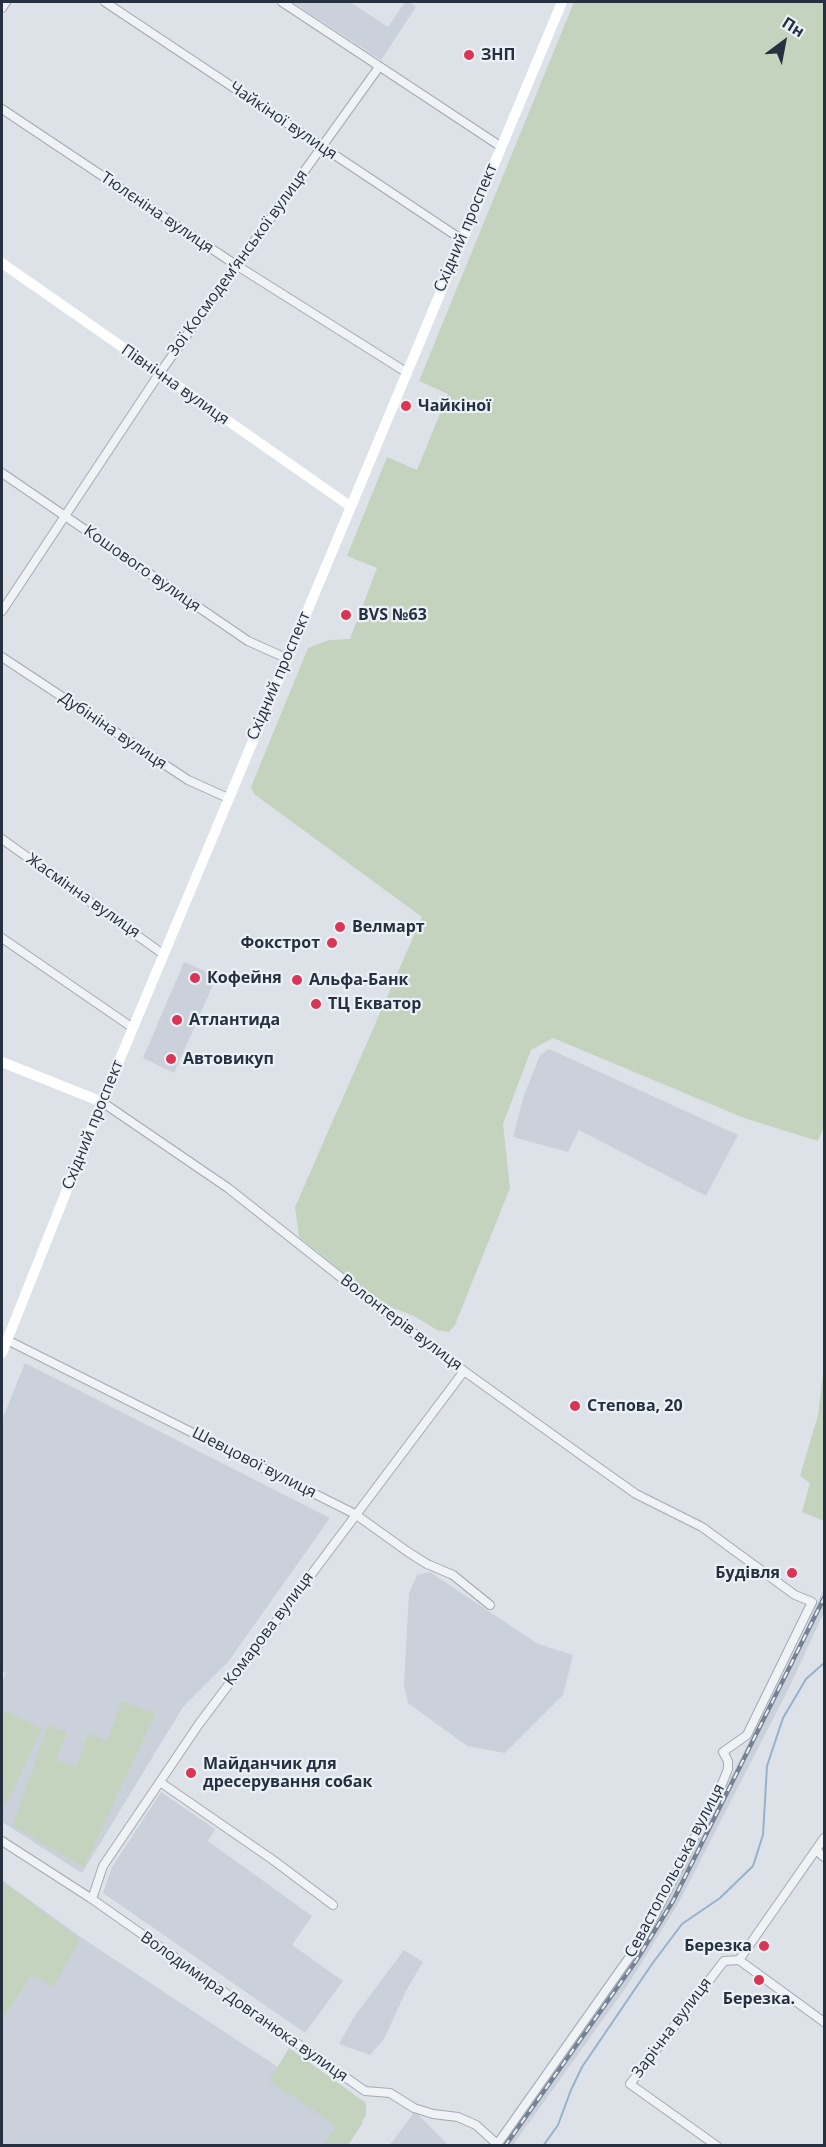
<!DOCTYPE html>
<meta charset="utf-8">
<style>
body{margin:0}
#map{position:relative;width:826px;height:2147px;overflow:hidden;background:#dde2e8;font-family:"Open Sans",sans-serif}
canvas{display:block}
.frame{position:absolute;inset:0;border:3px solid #253040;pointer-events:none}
.north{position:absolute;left:754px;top:12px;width:60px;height:60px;-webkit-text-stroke:4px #ecf1f6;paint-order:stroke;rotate:32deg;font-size:16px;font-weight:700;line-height:24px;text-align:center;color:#253040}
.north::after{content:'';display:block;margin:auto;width:21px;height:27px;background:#253040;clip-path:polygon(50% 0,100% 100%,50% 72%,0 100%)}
</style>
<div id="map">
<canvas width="826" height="2147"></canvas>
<div class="frame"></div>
<div class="north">Пн</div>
</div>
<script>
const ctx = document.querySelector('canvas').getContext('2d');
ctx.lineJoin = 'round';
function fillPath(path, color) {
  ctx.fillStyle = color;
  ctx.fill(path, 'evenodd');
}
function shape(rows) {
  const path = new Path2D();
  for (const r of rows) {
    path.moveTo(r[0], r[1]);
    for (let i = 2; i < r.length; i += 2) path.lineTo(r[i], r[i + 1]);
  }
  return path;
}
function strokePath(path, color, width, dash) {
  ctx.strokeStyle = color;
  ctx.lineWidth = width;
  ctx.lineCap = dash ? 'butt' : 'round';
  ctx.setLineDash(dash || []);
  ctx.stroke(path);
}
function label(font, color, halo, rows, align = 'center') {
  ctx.font = font + ' "Open Sans",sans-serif';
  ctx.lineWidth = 4.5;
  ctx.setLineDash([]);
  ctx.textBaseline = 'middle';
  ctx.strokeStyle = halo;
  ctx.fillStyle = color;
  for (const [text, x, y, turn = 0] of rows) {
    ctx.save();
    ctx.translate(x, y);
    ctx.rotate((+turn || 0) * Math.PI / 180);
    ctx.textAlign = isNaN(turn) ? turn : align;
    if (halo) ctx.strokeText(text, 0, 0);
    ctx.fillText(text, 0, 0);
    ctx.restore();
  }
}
fillPath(shape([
 [292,2,350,2,388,27,405,2,409,2,416,7,381,60],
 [184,962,217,976,174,1073,143,1058],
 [549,1049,738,1135,706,1196,579,1130,568,1152,513,1137,524,1095,540,1055],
 [25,1363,330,1518,228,1662,183,1707,82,1873,2,1822,2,1682,6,1673,2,1671,2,1420],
 [430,1572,538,1644,573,1655,563,1695,505,1753,467,1746,408,1703,404,1685,409,1593,417,1575],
 [824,1588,824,1612,789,1688,678,1904,627,1986,513,2145,497,2146,668,1898,791,1661],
 [161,1792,215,1829,208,1841,312,1916,292,1945,343,1981,305,2033,103,1893,112,1867],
 [2,1880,82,1938,363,2123,348,2145,2,2145],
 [404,1950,423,1962,406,1991,384,2039,370,2055,339,2044,354,2017],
 [415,2111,448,2145,389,2146]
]), '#cbd1db');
fillPath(shape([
 [574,2,824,2,824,1126,818,1141,744,1118,553,1038,531,1050,503,1124,510,1188,455,1325,449,1332,437,1330,414,1316,383,1304,299,1237,295,1207,422,917,254,794,251,787,308,648,329,640,350,639,377,568,347,556,387,457,417,470,448,394,419,381],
 [824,1364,824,1521,802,1512,810,1483,800,1476,818,1415],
 [122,1701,155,1714,84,1867,13,1826,48,1725,67,1733,56,1760,76,1766,88,1734,107,1741],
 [2,1709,42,1729,5,1806,2,1804],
 [2,1881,80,1939,53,1987,32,1974,2,2021],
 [289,2048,366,2103,366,2115,348,2145,323,2145,335,2129,333,2123,269,2081]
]), '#c4d3bd');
strokePath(shape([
 [543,2146,558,2125,571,2090,582,2067,652,1964,682,1924,720,1898,753,1866,763,1835,767,1766,783,1718,806,1679,824,1663]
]), '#94b2cc', 2);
const street = shape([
 [105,2,461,239],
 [282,2,500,146],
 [2,8,6,2],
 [2,109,236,265,406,372],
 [2,473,248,641,286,658],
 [2,611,159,374,379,67],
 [2,657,188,780,228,798],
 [2,839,163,954],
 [2,938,133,1028],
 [102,1102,228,1188,367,1298,464,1371,588,1460,636,1494,702,1527,795,1595,812,1602,747,1735,723,1752,728,1761,728,1769,722,1784,643,1938,496,2146],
 [7,1340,355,1514,408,1552,427,1564,453,1575,490,1605],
 [160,1782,273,1860,333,1905],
 [2,1841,92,1899,365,2091,390,2093,414,2108,433,2114,458,2117,476,2125,497,2144],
 [816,1850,824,1857],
 [92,1899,103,1866,199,1724,464,1371],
 [739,1960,824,1838],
 [739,1960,824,2022],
 [717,2146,630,2084,724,1961,739,1960]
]);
strokePath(street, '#a2a9b2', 10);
strokePath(street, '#f0f3f6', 8);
strokePath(shape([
 [2,263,350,506],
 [2,1062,102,1102],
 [2,1353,102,1102,562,2]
]), '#fff', 10);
const rail = shape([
 [505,2146,636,1961,673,1901,824,1598]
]);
strokePath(rail, '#758293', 4.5);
strokePath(rail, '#ecf1f6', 2, [7]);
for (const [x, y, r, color] of [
 [469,55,6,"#db3556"],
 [406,406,6,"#db3556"],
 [346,615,6,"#db3556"],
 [340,927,6,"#db3556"],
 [332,943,6,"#db3556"],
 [195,978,6,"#db3556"],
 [297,980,6,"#db3556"],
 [316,1004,6,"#db3556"],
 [177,1020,6,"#db3556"],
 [171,1059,6,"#db3556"],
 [575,1406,6,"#db3556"],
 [792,1573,6,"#db3556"],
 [191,1773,6,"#db3556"],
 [764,1946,6,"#db3556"],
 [759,1980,6,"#db3556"]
]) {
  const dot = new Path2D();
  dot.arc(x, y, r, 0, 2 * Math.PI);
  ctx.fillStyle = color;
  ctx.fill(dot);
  strokePath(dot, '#ecf1f6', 2);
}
label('bold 16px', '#253040', '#ecf1f6', [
 ["ЗНП",481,55],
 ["Чайкіної",418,406],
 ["BVS №63",358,615],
 ["Велмарт",352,927],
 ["Фокстрот",320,943,"right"],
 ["Кофейня",207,978],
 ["Альфа-Банк",309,980],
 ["ТЦ Екватор",328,1004],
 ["Атлантида",189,1020],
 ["Автовикуп",183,1059],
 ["Степова, 20",587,1406],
 ["Будівля",780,1573,"right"],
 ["Майданчик для",203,1764],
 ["дресерування собак",203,1782],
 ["Березка",752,1946,"right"],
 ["Березка.",759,1999,"center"]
], 'left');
label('16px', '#253040', '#ecf1f6', [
 ["Чайкіної вулиця",283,121,34],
 ["Тюлєніна вулиця",157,213,34],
 ["Східний проспект",466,228,-67],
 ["Зої Космодем’янської вулиця",238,263,-54],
 ["Північна вулиця",175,385,35],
 ["Кошового вулиця",142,569,35],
 ["Східний проспект",279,676,-67],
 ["Дубініна вулиця",113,731,34],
 ["Жасмінна вулиця",83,896,35],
 ["Східний проспект",93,1125,-68],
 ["Волонтерів вулиця",401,1323,37],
 ["Шевцової вулиця",254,1463,27],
 ["Комарова вулиця",269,1629,-53],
 ["Севастопольська вулиця",675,1871,-62],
 ["Володимира Довганюка вулиця",244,2007,35],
 ["Зарічна вулиця",672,2028,-53]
]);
</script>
